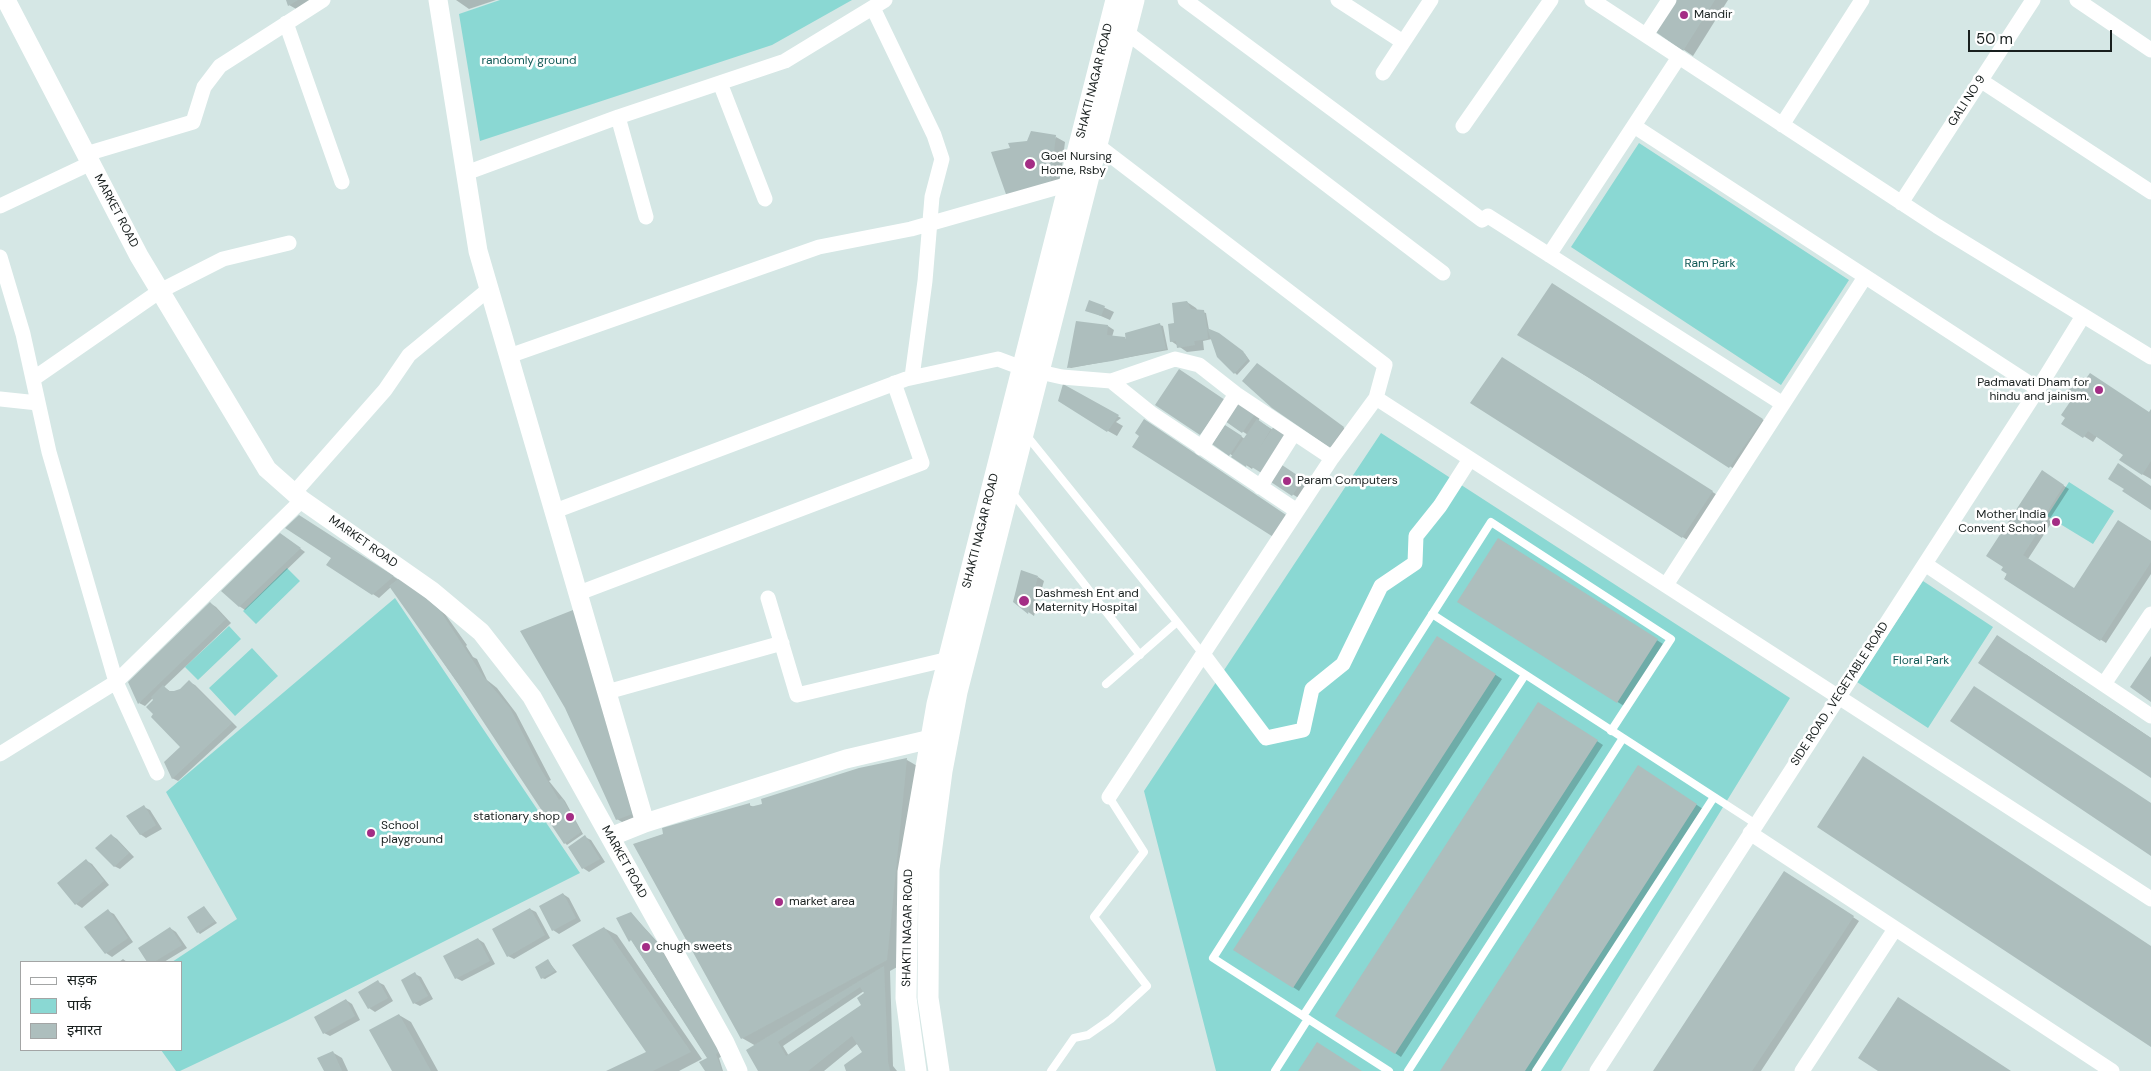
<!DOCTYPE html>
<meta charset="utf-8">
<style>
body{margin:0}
#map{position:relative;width:2151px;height:1071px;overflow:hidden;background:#d5e7e5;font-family:"DM Sans","Noto Sans Devanagari",sans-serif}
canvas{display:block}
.legend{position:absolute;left:20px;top:961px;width:162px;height:90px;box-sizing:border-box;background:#fff;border:1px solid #a3a5a5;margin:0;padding:6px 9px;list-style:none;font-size:15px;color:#181f1e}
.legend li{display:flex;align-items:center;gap:10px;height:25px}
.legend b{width:25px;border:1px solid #a3a5a5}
.scale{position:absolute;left:1968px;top:30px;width:144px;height:22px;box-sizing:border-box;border:2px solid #181f1e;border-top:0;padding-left:6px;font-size:15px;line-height:18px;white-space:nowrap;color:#181f1e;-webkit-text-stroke:4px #fff;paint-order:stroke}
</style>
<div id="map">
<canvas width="2151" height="1071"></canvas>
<ul class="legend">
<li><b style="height:6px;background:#fff"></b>सड़क</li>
<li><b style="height:14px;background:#8ad8d3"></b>पार्क</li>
<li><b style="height:14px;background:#adbebd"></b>इमारत</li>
</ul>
<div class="scale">50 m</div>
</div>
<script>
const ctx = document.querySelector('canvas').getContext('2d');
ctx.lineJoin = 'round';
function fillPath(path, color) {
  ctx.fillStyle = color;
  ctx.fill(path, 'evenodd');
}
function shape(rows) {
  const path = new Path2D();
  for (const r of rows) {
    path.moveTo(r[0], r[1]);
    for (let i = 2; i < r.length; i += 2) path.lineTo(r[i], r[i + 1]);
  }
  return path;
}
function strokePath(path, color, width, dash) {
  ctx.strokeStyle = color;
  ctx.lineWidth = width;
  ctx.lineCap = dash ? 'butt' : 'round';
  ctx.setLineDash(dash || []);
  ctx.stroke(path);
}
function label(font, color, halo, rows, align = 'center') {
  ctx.font = font + ' "DM Sans",sans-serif';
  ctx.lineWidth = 5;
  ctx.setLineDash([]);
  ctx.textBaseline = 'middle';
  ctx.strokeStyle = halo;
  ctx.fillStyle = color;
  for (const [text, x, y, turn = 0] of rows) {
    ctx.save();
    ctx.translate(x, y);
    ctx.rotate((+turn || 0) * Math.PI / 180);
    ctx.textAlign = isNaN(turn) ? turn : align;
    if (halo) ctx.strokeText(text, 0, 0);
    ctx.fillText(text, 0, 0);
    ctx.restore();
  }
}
fillPath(shape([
 [500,0,852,0,772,45,480,141,459,14],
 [1639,143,1849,280,1781,385,1571,247],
 [1381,433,1790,698,1561,1071,1216,1071,1144,791],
 [2069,482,2114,511,2093,544,2047,516],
 [287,568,300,581,256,624,243,611],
 [1923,581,1993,627,1928,728,1857,682],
 [395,598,580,873,286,1021,180,1071,176,1071,161,1050,181,1050,181,962,172,962,237,919,166,792],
 [229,626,241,639,198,680,185,667],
 [252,648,278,676,235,716,209,688]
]), '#8ad8d3');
fillPath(shape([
 [287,0,315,0,298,10,289,5],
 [456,0,496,0,469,9],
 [1675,0,1728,0,1693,56,1655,30],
 [1056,137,1065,142,1059,191,1017,201],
 [1561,290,1771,425,1739,472,1519,334],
 [1090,301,1114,312,1110,320,1087,310],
 [1187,302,1196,308,1198,311,1206,313,1209,330,1221,336,1245,354,1250,361,1237,375,1218,356,1212,339,1203,341,1204,350,1187,352,1171,341,1175,324],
 [1160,325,1163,326,1168,350,1071,368,1068,367,1108,326,1114,330,1112,337,1127,339],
 [1512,364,1722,498,1692,543,1472,402],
 [2083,385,2150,413,2151,412,2151,479,2142,474,2124,454,2097,436,2093,442,2063,423],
 [1063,386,1121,418,1116,422,1123,426,1117,436,1108,431],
 [1238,404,1260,418,1258,421,1273,430,1252,469,1214,443,1225,426,1245,439,1248,435,1227,421],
 [1337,423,1349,432,1336,450,1330,446],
 [1295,474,1315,487,1305,502,1273,482],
 [2048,476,2069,489,2049,520,2052,522,2028,559,2074,589,2151,542,2151,574,2106,643,2005,578],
 [305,520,399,580,445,614,467,645,466,646,473,657,477,659,487,680,497,688,516,713,551,780,549,781,565,801,583,834,567,845,565,843,469,699,391,587,379,598,328,565,333,558],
 [286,538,305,552,245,610,239,606],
 [1505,543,1663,644,1624,706,1459,602],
 [1038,577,1044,581,1034,616,1014,602],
 [210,603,216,607,231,623,164,687,171,692,181,690,189,682,195,685,237,727,178,781,172,778,181,747,155,714,153,698,145,706,139,703],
 [573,611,582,616,641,819,627,825,617,819],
 [1443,641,1502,679,1299,991,1235,949],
 [2024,653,2151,738,2151,776],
 [1545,707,1603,745,1401,1057,1395,1053],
 [907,760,919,767,899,966,890,971,893,1066,897,1071,847,1071,863,1053,857,1044,824,1071,760,1071,756,1046,742,1038,749,805,754,807],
 [864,991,866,994,863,1006,789,1056,783,1046],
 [1644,770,1703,809,1533,1071,1441,1071],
 [144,807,150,810,162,829,146,838,140,834],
 [111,835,117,839,134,857,120,869,114,866],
 [585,837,591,840,605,862,589,872,583,868,569,848],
 [87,861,92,864,109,885,82,908,76,904],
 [1790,876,1859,921,1761,1071,1654,1071],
 [563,894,569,898,581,921,559,934,553,930],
 [204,908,217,923,200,934,198,932],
 [530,909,536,912,550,938,514,959,508,956],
 [108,911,114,914,133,942,112,957,106,953,86,927],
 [631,913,662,947,678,972,661,983,662,984,680,974,692,997,675,1008,618,919],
 [170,928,176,932,187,948,164,962,149,962,140,948],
 [604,928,617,935,702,1059,679,1071,609,1071,648,1052],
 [478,939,484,943,495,964,462,981,456,978],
 [123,959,127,962,119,962],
 [548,961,557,972,545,979,542,978],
 [415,974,421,977,433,999,420,1006,414,1003],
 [378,982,384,985,393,1001,375,1012,369,1008],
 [346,1000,352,1004,360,1020,330,1036,324,1033],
 [677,1010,727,1053,719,1058,723,1071,706,1071,708,1059],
 [399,1015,411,1022,438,1071,394,1071],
 [332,1052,342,1058,348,1071,325,1071]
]), '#0003');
fillPath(shape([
 [286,0,298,0,288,6],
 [1673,0,1715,0,1683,51,1653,30],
 [1031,131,1056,135,1050,186,1007,197,991,152,1010,148,1008,143,1027,141],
 [1552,283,1763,419,1729,468,1586,376,1517,335],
 [1089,300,1105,306,1101,316,1085,311],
 [1187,301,1191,309,1204,310,1207,328,1219,333,1243,351,1248,359,1234,374,1217,357,1207,328,1208,339,1194,341,1195,345,1177,348,1176,341,1170,342,1168,324,1174,323,1172,303],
 [1076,321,1108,325,1107,335,1125,337,1126,343,1125,333,1160,323,1166,349,1112,361,1067,368],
 [1502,357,1713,491,1682,538,1470,403],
 [1257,363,1344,427,1330,448,1272,408,1242,381],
 [1179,369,1225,400,1200,435,1155,405],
 [2090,373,2149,412,2151,409,2151,461,2142,475,2119,460,2123,455,2088,431,2083,438,2061,424,2065,418,2061,415,2074,396,2067,391,2075,379,2082,384],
 [1063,384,1119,415,1107,432,1058,401],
 [1238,402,1255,414,1242,433,1225,421],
 [1144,419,1292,519,1278,540,1132,447,1139,436,1135,433],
 [1257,419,1271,429,1258,450,1274,426,1289,436,1263,474,1247,464,1246,467,1231,457],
 [1225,425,1242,436,1229,456,1212,444],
 [2118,463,2151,486,2151,510,2122,491,2124,489,2108,479],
 [1282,465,1303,479,1292,496,1271,482],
 [2042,470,2064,485,2044,517,2047,518,2023,555,2074,588,2118,520,2151,541,2151,562,2100,641,2004,579,2007,574,2001,570,2003,567,1986,556],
 [299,515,394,576,372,595,326,565,331,558,285,528],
 [280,533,301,548,239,607,221,591],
 [1498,538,1658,639,1617,703,1457,602],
 [1021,570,1038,576,1028,614,1013,602],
 [401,577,439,609,483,676,510,708,539,766,559,800,562,798,581,832,564,844,461,688,389,586],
 [210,602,226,619,138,704,128,682],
 [573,610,632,814,616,820,565,708,520,631],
 [1997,635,2151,738,2151,778,1978,663],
 [1437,636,1496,674,1293,988,1233,950],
 [2151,656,2151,702,2130,687],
 [189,680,232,723,172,779,164,762,180,747,151,717,153,714,146,707,153,700,151,697,163,685,169,691,174,691,180,689],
 [1974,686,2151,803,2151,856,1950,721],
 [1538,702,1598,740,1395,1054,1335,1016],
 [1863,756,2151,946,2151,1047,1817,827],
 [907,758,887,960,741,1039,633,844,663,834,662,828,750,803,750,807,762,804,761,799,859,768],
 [1638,765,1697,804,1525,1071,1440,1071],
 [144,805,156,825,140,835,126,816],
 [111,834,129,853,114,867,95,848],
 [585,835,600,859,582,869,568,847],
 [86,859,104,881,75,905,57,883],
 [1784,871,1854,916,1834,947,1752,1071,1653,1071],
 [563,893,576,918,552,931,539,906],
 [204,906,215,921,197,933,187,917],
 [530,908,545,935,507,957,492,929],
 [108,909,128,938,105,954,84,927],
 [631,912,656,942,722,1049,716,1054,722,1071,705,1071,699,1062,707,1058,631,940,629,942,616,918],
 [170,927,182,945,154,962,147,962,138,948],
 [604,927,691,1052,653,1071,606,1071,646,1052,572,945],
 [478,938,490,961,455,979,443,956],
 [548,959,555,971,541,979,535,967],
 [884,966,888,1062,890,1071,846,1071,844,1065,862,1052,852,1036,808,1071,758,1071,746,1050],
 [860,987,864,993,857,998,861,1005,786,1056,778,1042],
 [415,972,428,996,413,1004,401,980],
 [378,980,388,998,368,1009,358,992],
 [1898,997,2011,1071,1878,1071,1858,1058],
 [346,999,355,1016,323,1034,314,1017],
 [399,1014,431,1071,392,1071,369,1030],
 [1317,1042,1362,1071,1298,1071],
 [333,1051,342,1071,324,1071,317,1058]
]), '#adbebd');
strokePath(shape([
 [1027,436,1203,654],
 [1011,491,1140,655],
 [1432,614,1756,824],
 [1106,684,1177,622],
 [1303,1016,1525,675],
 [1051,1071,1074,1038,1088,1035,1111,1019,1147,986,1094,917,1144,852,1109,797],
 [1275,1071,1308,1019],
 [1389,1071,1213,958,1491,522,1671,639,1611,731],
 [1408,1071,1623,738],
 [1536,1071,1714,797]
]), '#fff', 8);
strokePath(shape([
 [1185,0,1482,220,1488,216,1783,404],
 [1338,0,1403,42],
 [1592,0,1937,226,2151,357],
 [2077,0,2151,50],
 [873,8,934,135,942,159,932,197,925,281,912,377],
 [286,23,342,182],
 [1126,32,1443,273],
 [1646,35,1669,0],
 [1383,73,1431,0],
 [1980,80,2151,192],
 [720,83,765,199],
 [618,117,646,217],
 [1782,125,1862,0],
 [1463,126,1551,0],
 [1634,126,2038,389],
 [1097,145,1385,365,1376,398,1332,458,1109,797],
 [86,154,193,122,204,87,220,66,323,0],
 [466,173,618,117,785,61,885,0],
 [1901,203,2033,0],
 [0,206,91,163],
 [1549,255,1679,57],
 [0,257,23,334,49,452,116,682,157,773],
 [509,356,819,247,911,229,1069,184],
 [33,379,160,291,223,259,289,243],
 [1111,381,1152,414,1297,511],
 [1376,398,2151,899],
 [0,399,38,403],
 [1201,448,1236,394],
 [1260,487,1294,433],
 [294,493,385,390,409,355,489,289],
 [555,511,906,379,998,359,1022,368,1062,377,1111,381,1175,359,1199,365,1236,394,1332,458],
 [1925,564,2151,716],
 [1666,585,1865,277],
 [579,593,922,463,894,383],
 [768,598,797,695,949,659],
 [1203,654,1266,738,1303,730,1312,689,1343,664,1381,586,1415,563,1416,536,1440,506,1470,459],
 [2104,684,2151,614],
 [607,692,782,643],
 [0,754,116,682,302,500],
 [1750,833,2112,1071],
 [1597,1071,2038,389,2083,316],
 [1802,1071,1895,929]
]), '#fff', 15);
strokePath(shape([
 [6,0,139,256,267,469,302,500,432,591,481,632,532,697,725,1043,738,1071],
 [438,0,478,251,645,823],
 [610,837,645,823,846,759,931,739,944,738]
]), '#fff', 19);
strokePath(shape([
 [916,1071,906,998,908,872,937,704,1116,0],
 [939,1071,928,998,929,869,942,771,957,692,1134,0]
]), '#fff', 21);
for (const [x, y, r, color] of [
 [1684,15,5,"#a42d85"],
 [1030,164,6,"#a42d85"],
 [2099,390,5,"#a42d85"],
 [1287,481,5,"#a42d85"],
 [2056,522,5,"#a42d85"],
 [1024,601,6,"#a42d85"],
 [570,817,5,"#a42d85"],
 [371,833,5,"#a42d85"],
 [779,902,5,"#a42d85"],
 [646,947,5,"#a42d85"]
]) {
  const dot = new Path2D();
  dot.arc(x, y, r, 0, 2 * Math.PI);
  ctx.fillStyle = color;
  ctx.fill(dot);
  strokePath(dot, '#fff', 2);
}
label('12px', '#181f1e', '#fff', [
 ["Mandir",1694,15],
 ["Goel Nursing",1041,157],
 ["Home, Rsby",1041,171],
 ["Padmavati Dham for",2089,383,"right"],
 ["hindu and jainism.",2089,397,"right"],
 ["Param Computers",1297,481],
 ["Mother India",2046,515,"right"],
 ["Convent School",2046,529,"right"],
 ["Dashmesh Ent and",1035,594],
 ["Maternity Hospital",1035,608],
 ["stationary shop",560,817,"right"],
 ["School",381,826],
 ["playground",381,840],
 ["market area",789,902],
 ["chugh sweets",656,947]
], 'left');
label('12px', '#105855', '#fff', [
 ["randomly ground",529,61],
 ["Ram Park",1710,264],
 ["Floral Park",1921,661]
]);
label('12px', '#181f1e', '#fff', [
 ["SHAKTI NAGAR ROAD",1095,81,-76],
 ["GALI NO 9",1967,101,-57],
 ["MARKET ROAD",116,211,62],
 ["SHAKTI NAGAR ROAD",981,531,-76],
 ["MARKET ROAD",363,542,35],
 ["SIDE ROAD , VEGETABLE ROAD",1840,694,-57],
 ["MARKET ROAD",624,862,61],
 ["SHAKTI NAGAR ROAD",908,928,-89]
]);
</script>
